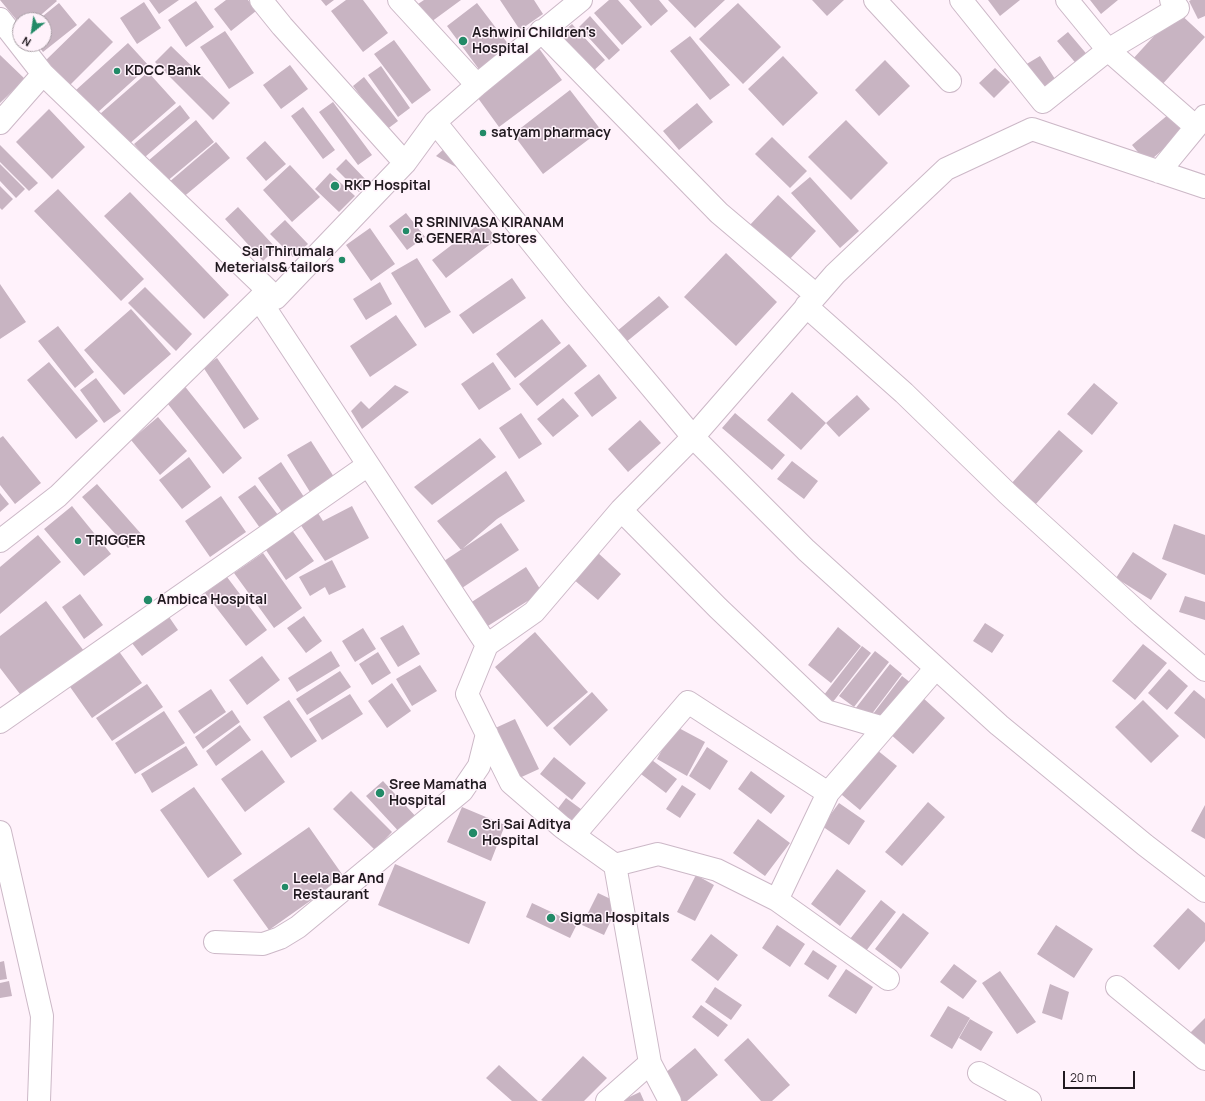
<!DOCTYPE html>
<style>
body{margin:0}
#map{position:relative;width:1205px;height:1101px;overflow:hidden;background:#fff2fb;font-family:Manrope,sans-serif}
canvas{display:block}
.north{position:absolute;left:12px;top:12px;width:40px;height:40px;box-sizing:border-box;background:#fff2fb;border:1px solid #a69ca3;border-radius:50%;rotate:210deg;font-size:11px;font-weight:700;line-height:16px;text-align:center;color:#211a20}
.north::after{content:'';display:block;margin:auto;width:14px;height:18px;background:#228a67;clip-path:polygon(50% 0,100% 100%,50% 72%,0 100%)}
.scale{position:absolute;left:1063px;top:1071px;width:72px;height:18px;box-sizing:border-box;border:2px solid #211a20;border-top:0;padding-left:5px;font-size:12px;line-height:14px;white-space:nowrap;color:#211a20;-webkit-text-stroke:3px #fff2fb;paint-order:stroke}
</style>
<div id="map">
<canvas width="1205" height="1101"></canvas>
<div class="north">N</div>
<div class="scale">20 m</div>
</div>
<script>
const ctx = document.querySelector('canvas').getContext('2d');
ctx.lineJoin = 'round';
function fillPath(path, color) {
  ctx.fillStyle = color;
  ctx.fill(path, 'evenodd');
}
function shape(rows) {
  const path = new Path2D();
  for (const r of rows) {
    path.moveTo(r[0], r[1]);
    for (let i = 2; i < r.length; i += 2) path.lineTo(r[i], r[i + 1]);
  }
  return path;
}
function strokePath(path, color, width, dash) {
  ctx.strokeStyle = color;
  ctx.lineWidth = width;
  ctx.lineCap = dash ? 'butt' : 'round';
  ctx.setLineDash(dash || []);
  ctx.stroke(path);
}
function label(font, color, halo, rows, align = 'center') {
  ctx.font = font + ' Manrope,sans-serif';
  ctx.lineWidth = 3;
  ctx.setLineDash([]);
  ctx.textBaseline = 'middle';
  ctx.strokeStyle = halo;
  ctx.fillStyle = color;
  for (const [text, x, y, turn = 0] of rows) {
    ctx.save();
    ctx.translate(x, y);
    ctx.rotate((+turn || 0) * Math.PI / 180);
    ctx.textAlign = isNaN(turn) ? turn : align;
    if (halo) ctx.strokeText(text, 0, 0);
    ctx.fillText(text, 0, 0);
    ctx.restore();
  }
}
fillPath(shape([
 [0,0,56,0,57,1,35,20,20,20,20,24],
 [149,0,179,0,159,14],
 [226,0,248,0,256,11,231,31,214,9],
 [321,0,334,0,326,6],
 [346,0,363,0,388,33,363,52,331,11],
 [424,0,461,0,431,22,418,4],
 [500,0,534,0,543,14,520,30],
 [609,0,618,0,642,27,622,45,594,13],
 [629,0,659,0,668,11,651,26],
 [668,0,725,0,695,28],
 [812,0,844,0,827,16],
 [988,0,1020,0,1000,16],
 [1090,0,1118,0,1101,14],
 [1191,0,1205,0,1205,16,1198,19,1189,1],
 [196,1,214,27,186,47,168,20],
 [144,2,161,28,137,44,120,18],
 [59,3,77,25,43,52,37,44,44,44,44,20,38,20],
 [477,3,512,49,481,72,447,26],
 [738,3,781,47,743,84,699,39],
 [1177,11,1205,37,1160,87,1131,61],
 [590,16,620,50,609,60,579,27],
 [89,18,113,42,68,87,44,62],
 [572,24,605,60,590,74,557,37],
 [225,31,254,73,229,89,200,47],
 [1068,32,1090,58,1079,67,1057,41],
 [690,36,730,85,710,100,670,51],
 [394,40,431,90,412,104,374,54],
 [128,43,149,66,97,113,76,90],
 [171,46,230,103,213,120,155,62],
 [538,47,562,80,499,127,475,94],
 [0,55,25,79,0,103],
 [783,56,818,93,783,126,748,89],
 [1040,56,1057,82,1043,91,1025,65],
 [885,60,910,86,879,116,855,90],
 [290,65,308,89,281,109,263,85],
 [381,66,410,108,398,117,368,75],
 [995,68,1010,82,994,98,979,83],
 [148,72,176,103,128,145,100,114],
 [364,77,398,121,386,130,353,86],
 [570,90,601,130,543,174,513,134],
 [333,102,372,155,358,165,319,112],
 [697,103,713,122,679,150,663,131],
 [180,105,190,118,145,157,134,144],
 [303,107,335,150,323,159,291,116],
 [49,109,85,147,52,179,16,142],
 [1169,114,1184,132,1147,163,1132,145],
 [196,120,214,142,166,182,148,161],
 [846,120,888,163,851,200,808,157],
 [772,137,807,171,790,188,755,154],
 [265,141,286,164,266,181,246,158],
 [216,142,230,158,181,199,168,183],
 [0,145,38,183,29,191,0,162],
 [445,148,465,172,436,156],
 [346,159,368,182,359,192,336,169],
 [0,164,25,189,16,198,0,181],
 [290,165,320,197,292,222,263,190],
 [330,173,355,196,339,212,315,189],
 [810,177,859,231,840,248,791,193],
 [0,186,13,199,2,210,0,208],
 [58,189,144,279,121,301,34,211],
 [130,192,229,295,204,319,104,216],
 [778,195,816,231,788,261,749,226],
 [238,207,276,248,263,261,225,219],
 [406,213,425,237,407,250,389,226],
 [285,220,308,244,293,257,270,234],
 [483,221,497,239,446,278,432,260],
 [370,228,395,264,371,281,346,245],
 [726,253,777,302,736,346,684,297],
 [417,258,451,312,425,328,391,273],
 [512,278,526,298,473,334,459,315],
 [380,282,392,304,366,320,353,299],
 [0,284,26,322,0,339],
 [145,287,192,334,176,351,128,303],
 [659,296,669,307,625,343,616,332],
 [131,309,171,354,124,395,84,350],
 [396,315,417,345,370,377,350,346],
 [542,319,561,343,515,378,496,354],
 [58,326,94,372,75,388,38,341],
 [569,344,587,366,537,406,519,384],
 [217,358,259,419,244,429,203,367],
 [49,362,98,421,76,439,27,380],
 [493,362,511,389,479,410,461,384],
 [599,374,617,398,592,417,574,393],
 [96,378,121,411,104,423,80,390],
 [1094,383,1118,403,1092,435,1067,414],
 [183,384,242,458,223,474,164,399],
 [395,385,409,392,362,429,351,411,361,401,369,409],
 [792,392,826,423,857,395,870,409,839,437,826,423,801,450,767,420],
 [563,398,579,416,553,437,537,419],
 [521,413,542,444,519,459,499,428],
 [735,413,785,455,772,470,722,428],
 [158,417,187,451,160,475,131,440],
 [640,420,661,443,628,472,608,449],
 [1059,430,1083,451,1035,505,1011,484],
 [3,436,41,483,15,504,0,485,0,438],
 [480,438,496,457,432,505,414,487],
 [311,441,334,477,310,492,287,455],
 [189,457,211,487,182,509,159,480],
 [792,461,818,481,804,499,777,479],
 [281,462,306,500,284,515,258,478],
 [506,471,525,501,497,519,461,550,437,521],
 [97,484,143,536,128,548,82,497],
 [255,485,278,515,260,528,238,497],
 [0,493,9,504,0,512],
 [221,496,246,532,210,557,185,521],
 [72,506,111,554,84,576,44,529],
 [352,506,369,538,325,561,298,521,316,510,323,521],
 [501,523,519,550,456,592,438,565],
 [1174,524,1205,535,1205,575,1162,559],
 [289,526,314,561,286,580,262,544],
 [38,535,61,562,0,614,0,567],
 [597,552,621,574,598,600,573,579],
 [1133,552,1167,574,1151,600,1116,578],
 [263,553,302,608,274,628,234,573],
 [332,560,346,587,329,595,325,587,310,596,299,577],
 [526,567,542,592,483,629,467,605],
 [227,577,267,630,246,646,205,593],
 [80,594,103,625,84,639,62,607],
 [1185,596,1205,602,1205,620,1179,612],
 [46,601,84,651,23,698,0,668,0,636],
 [165,611,178,630,142,656,128,638],
 [304,616,322,641,306,653,287,628],
 [985,623,1004,635,992,653,973,641],
 [403,625,420,654,398,667,380,638],
 [838,627,861,646,831,683,808,665],
 [363,628,376,649,355,662,342,641],
 [535,632,588,692,547,727,495,667],
 [1143,644,1167,663,1135,700,1112,681],
 [862,646,871,653,829,707,820,700],
 [118,650,142,683,92,718,68,684],
 [331,651,340,666,297,692,288,678],
 [875,651,889,662,854,707,839,696],
 [378,652,391,673,372,685,359,664],
 [262,656,280,680,247,705,229,680],
 [890,664,902,674,868,719,855,709],
 [420,665,437,691,412,706,396,679],
 [1169,669,1188,686,1167,710,1148,693],
 [340,671,351,687,307,715,296,699],
 [902,676,916,687,884,728,870,718],
 [392,683,411,711,387,728,368,701],
 [147,684,163,707,112,741,96,718],
 [211,689,226,712,194,734,178,711],
 [1194,690,1205,699,1205,739,1174,713],
 [592,692,608,710,570,746,553,728],
 [350,694,363,714,322,740,309,719],
 [922,697,945,718,913,754,889,733],
 [289,700,317,741,291,758,263,717],
 [1143,700,1179,736,1151,763,1115,727],
 [232,710,240,722,203,749,195,737],
 [164,711,185,743,135,774,115,743],
 [515,719,539,769,515,780,491,730],
 [240,725,251,740,216,766,206,751],
 [675,726,705,742,687,776,657,759],
 [186,746,198,765,152,793,141,774],
 [872,746,897,766,860,810,836,790],
 [707,747,728,761,710,790,689,776],
 [262,750,285,782,245,812,221,779],
 [644,754,677,779,666,793,633,768],
 [554,757,586,783,572,800,540,774],
 [751,771,785,796,771,814,738,789],
 [383,781,419,820,403,836,366,796],
 [682,785,696,794,680,818,666,809],
 [194,787,242,854,208,878,160,810],
 [351,791,392,832,375,850,333,809],
 [566,798,585,812,571,829,553,815],
 [928,802,945,817,902,866,885,852],
 [839,803,865,821,849,845,822,826],
 [1205,805,1205,839,1191,831],
 [462,807,505,825,491,861,447,842],
 [758,819,790,843,765,876,733,853],
 [309,827,344,877,269,930,233,880],
 [395,864,486,902,469,944,378,905],
 [837,869,866,891,840,926,811,904],
 [696,875,714,885,695,921,677,912],
 [598,893,619,903,604,935,582,925],
 [881,900,896,912,866,951,850,939],
 [532,903,577,924,570,938,526,917],
 [1188,908,1205,923,1205,941,1179,970,1153,946],
 [903,913,929,933,901,969,875,949],
 [777,925,805,944,790,967,762,948],
 [1056,925,1093,949,1074,978,1037,954],
 [711,934,738,955,718,981,691,960],
 [813,950,837,966,828,980,804,964],
 [4,961,7,979,0,980,0,962],
 [954,964,977,981,963,999,940,982],
 [846,969,873,987,856,1014,828,996],
 [1000,971,1036,1022,1017,1034,982,983],
 [9,981,12,996,0,998,0,983],
 [1050,984,1069,992,1062,1020,1042,1013],
 [715,987,742,1005,731,1020,705,1002],
 [701,1005,728,1025,718,1037,692,1017],
 [948,1006,970,1018,952,1049,930,1036],
 [1205,1018,1205,1044,1200,1049,1187,1036],
 [970,1019,993,1032,981,1051,959,1038],
 [748,1038,790,1085,772,1101,761,1101,724,1060],
 [695,1048,718,1075,687,1101,677,1101,658,1079],
 [583,1056,607,1078,584,1101,543,1101,541,1100],
 [499,1065,538,1101,512,1101,486,1078],
 [640,1092,644,1101,621,1101]
]), '#c8b4c2');
const minor = shape([
 [261,0,282,26,405,163],
 [399,0,477,85],
 [875,0,950,81],
 [961,0,1043,102,1108,50,1067,0],
 [1171,0,1178,8,1108,50,1196,127],
 [0,19,43,74],
 [541,31,719,213,816,295],
 [435,122,574,295,693,437,806,550,999,725,1145,845,1205,891],
 [0,123,43,74,276,298],
 [1159,172,1205,116],
 [259,299,487,645,467,694,511,783,562,827,615,865,650,1063,670,1101],
 [806,306,904,393,1008,494,1142,616,1205,670],
 [621,510,718,608,826,711,884,728],
 [0,541,58,496,259,299,276,298,405,163,435,122,477,85,581,0],
 [487,645,534,612,621,510,693,437,835,274,946,169,1032,129,1205,187],
 [0,722,368,465],
 [0,832,42,1016,39,1101],
 [574,835,688,702,828,793],
 [615,865,658,854,717,870,777,900,888,979],
 [777,900,828,793,936,668],
 [215,942,263,944,280,938,298,927,462,791,479,766,487,734],
 [1117,987,1205,1059],
 [979,1073,1030,1101],
 [607,1101,650,1063]
]);
strokePath(minor, '#ccb8c7', 24);
strokePath(minor, '#fff', 22);
for (const [x, y, r, color] of [
 [463,41,5,"#228a67"],
 [117,71,4,"#228a67"],
 [483,133,4,"#228a67"],
 [335,186,5,"#228a67"],
 [406,231,4,"#228a67"],
 [342,260,4,"#228a67"],
 [78,541,4,"#228a67"],
 [148,600,5,"#228a67"],
 [380,793,5,"#228a67"],
 [473,833,5,"#228a67"],
 [285,887,4,"#228a67"],
 [551,918,5,"#228a67"]
]) {
  const dot = new Path2D();
  dot.arc(x, y, r, 0, 2 * Math.PI);
  ctx.fillStyle = color;
  ctx.fill(dot);
  strokePath(dot, '#fff2fb', 1.5);
}
label('bold 14px', '#211a20', '#fff2fb', [
 ["Ashwini Children's",472,33],
 ["Hospital",472,49],
 ["KDCC Bank",125,71],
 ["satyam pharmacy",491,133],
 ["RKP Hospital",344,186],
 ["R SRINIVASA KIRANAM",414,223],
 ["& GENERAL Stores",414,239],
 ["Sai Thirumala",334,252,"right"],
 ["Meterials& tailors",334,268,"right"],
 ["TRIGGER",86,541],
 ["Ambica Hospital",157,600],
 ["Sree Mamatha",389,785],
 ["Hospital",389,801],
 ["Sri Sai Aditya",482,825],
 ["Hospital",482,841],
 ["Leela Bar And",293,879],
 ["Restaurant",293,895],
 ["Sigma Hospitals",560,918]
], 'left');
</script>
